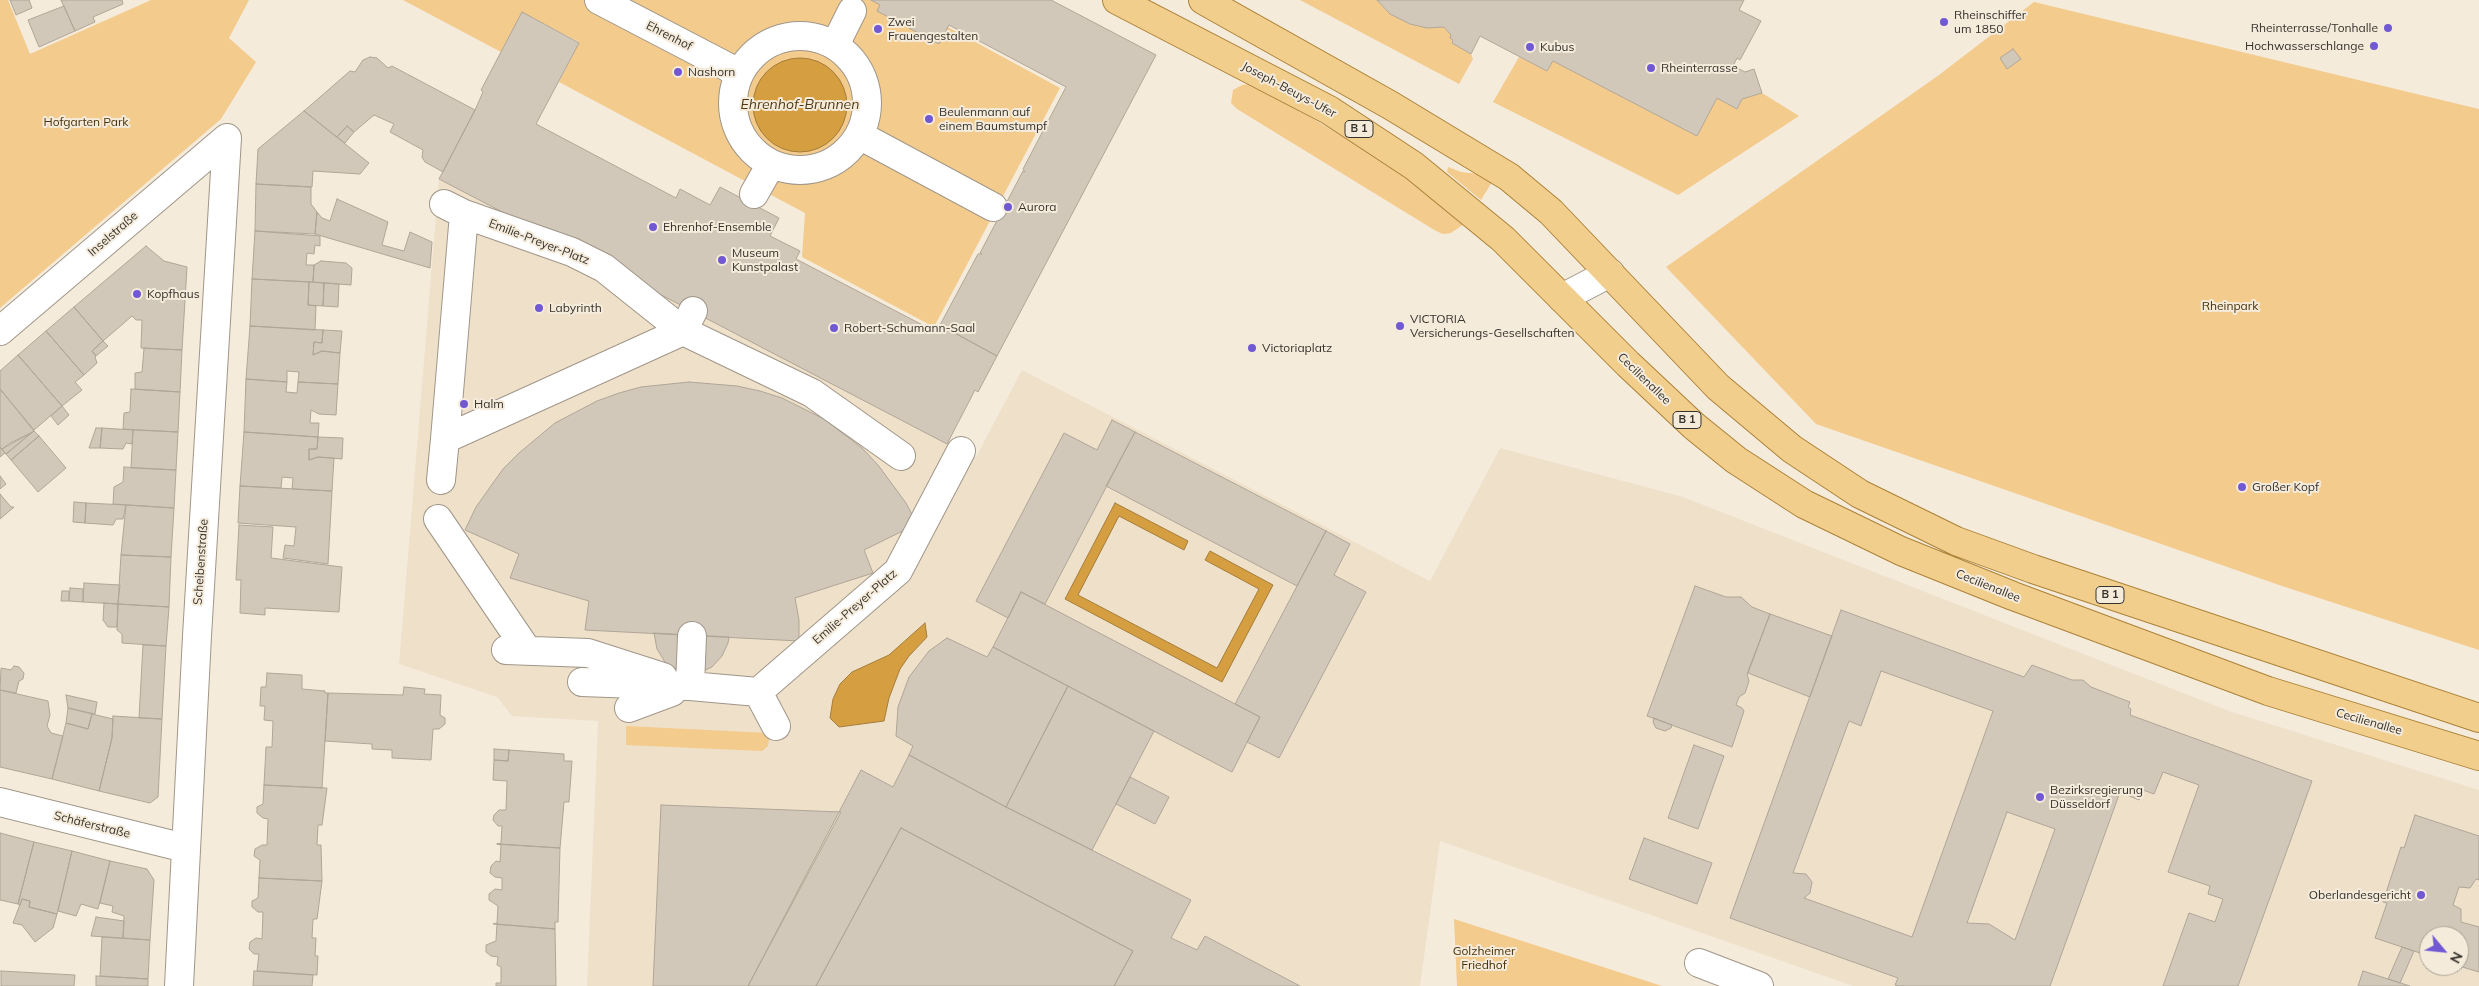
<!DOCTYPE html>
<meta charset="utf-8">
<style>
body{margin:0}
#map{position:relative;width:2479px;height:986px;overflow:hidden;background:#f5ebdb;font-family:Mulish,sans-serif}
canvas{display:block}
.north{position:absolute;left:2419px;top:926px;width:50px;height:50px;box-sizing:border-box;background:#f5ebdb;border:1px solid #a9a195;border-radius:50%;rotate:118deg;font-size:14px;font-weight:700;line-height:20px;text-align:center;color:#36322c}
.north::after{content:'';display:block;margin:auto;width:18px;height:22px;background:#7059d3;clip-path:polygon(50% 0,100% 100%,50% 72%,0 100%)}
</style>
<div id="map">
<canvas width="2479" height="986"></canvas>
<div class="north">N</div>
</div>
<script>
const ctx = document.querySelector('canvas').getContext('2d');
ctx.lineJoin = 'round';
function fillPath(path, color) {
  ctx.fillStyle = color;
  ctx.fill(path, 'evenodd');
}
function shape(rows) {
  const path = new Path2D();
  for (const r of rows) {
    if (r.length === 3) {
      path.moveTo(r[0] + r[2], r[1]);
      path.arc(r[0], r[1], r[2], 0, 2 * Math.PI);
      continue;
    }
    path.moveTo(r[0], r[1]);
    for (let i = 2; i < r.length; i += 2) path.lineTo(r[i], r[i + 1]);
  }
  return path;
}
function strokePath(path, color, width, dash) {
  ctx.strokeStyle = color;
  ctx.lineWidth = width;
  ctx.lineCap = dash ? 'butt' : 'round';
  ctx.setLineDash(dash || []);
  ctx.stroke(path);
}
function label(font, color, halo, rows, align = 'center') {
  ctx.font = font + ' Mulish,sans-serif';
  ctx.lineWidth = 4;
  ctx.setLineDash([]);
  ctx.textBaseline = 'middle';
  ctx.strokeStyle = halo;
  ctx.fillStyle = color;
  for (const [text, x, y, turn = 0] of rows) {
    ctx.save();
    ctx.translate(x, y);
    ctx.rotate((+turn || 0) * Math.PI / 180);
    ctx.textAlign = isNaN(turn) ? turn : align;
    if (halo) ctx.strokeText(text, 0, 0);
    ctx.fillText(text, 0, 0);
    ctx.restore();
  }
}
fillPath(shape([
 [439,179,976,457,1022,370,1430,581,1500,448,1683,497,2229,711,2479,790,2479,986,1853,986,1440,841,1420,986,587,986,598,721,512,716,497,697,399,664],
 [2429,936,2459,936,2459,966,2429,966]
]), '#efe0ca');
fillPath(shape([
 [0,0,8,0,30,54,151,0,249,0,229,38,256,62,221,119,0,308],
 [403,0,898,0,1060,88,934,327,802,257,805,213,559,82,579,42,522,13,501,52],
 [1300,0,1377,0,1390,14,1410,24,1427,28,1444,27,1451,35,1452,43,1471,54,1473,59,1459,84],
 [2034,2,2479,109,2479,650,2282,586,1816,424,1666,267,1939,75],
 [1519,57,1547,71,1553,61,1697,136,1717,98,1737,109,1742,99,1762,93,1799,116,1678,195,1493,102],
 [1250,84,1312,118,1388,164,1464,224,1451,233,1443,234,1436,231,1237,109,1231,103,1233,90,1242,85],
 [1448,167,1461,172,1478,174,1492,182,1481,200,1447,172],
 [626,726,770,733,768,746,762,751,626,745],
 [1454,919,1662,986,1457,986]
]), '#f3cb8d');
const water = shape([
 [800,105,47],
 [1115,503,1188,541,1184,550,1119,516,1078,595,1217,668,1259,589,1205,560,1210,551,1273,585,1222,682,1065,599,1115,503],
 [925,623,927,637,909,656,900,669,889,698,884,721,839,727,830,718,833,699,840,684,852,672,889,655,925,623]
]);
fillPath(water, '#d49e41');
strokePath(water, '#a57e3b', 1);
const building = shape([
 [10,0,29,0,32,8,16,15,10,0],
 [61,0,122,0,123,4,93,17,95,22,75,31,61,0],
 [871,0,1051,0,1156,55,997,356,940,325,978,254,982,254,980,253,1023,171,1025,172,1023,169,1066,87,949,25,939,44,877,11,880,5,871,0],
 [1377,0,1744,0,1739,10,1761,21,1740,60,1737,58,1733,66,1745,72,1754,69,1762,93,1742,99,1737,109,1717,98,1697,136,1553,61,1547,71,1480,36,1471,54,1452,43,1453,40,1450,38,1451,35,1444,27,1427,28,1410,24,1390,14,1377,0],
 [64,6,75,31,39,47,28,20,64,6],
 [522,12,579,43,536,124,676,198,680,189,710,205,720,187,779,218,770,236,800,251,796,259,936,332,940,325,997,356,978,392,975,390,947,444,439,179,475,110,483,92,481,90,522,12],
 [2013,49,2021,59,2007,69,2000,58,2013,49],
 [370,57,377,58,388,68,392,66,475,110,443,172,425,162,422,157,423,150,390,132,394,124,374,115,354,132,347,126,337,137,304,111,350,71,355,72,363,60,370,57],
 [304,111,369,163,360,174,313,171,312,187,256,184,258,149,304,111],
 [347,126,354,132,345,143,337,137,347,126],
 [256,184,311,187,311,204,317,212,315,234,255,231,256,184],
 [337,199,388,222,382,245,404,251,410,232,432,242,430,268,315,234,317,212,322,218,330,221,337,199],
 [255,231,320,236,320,246,315,245,314,254,307,253,306,265,314,265,313,282,252,279,255,231],
 [146,246,164,261,187,267,182,350,141,348,142,320,136,320,132,316,103,341,74,307,146,246],
 [321,261,346,263,352,268,351,285,313,282,314,265,321,261],
 [252,279,309,282,308,305,316,306,315,330,250,326,252,279],
 [309,282,324,283,323,306,308,305,309,282],
 [324,283,339,284,338,307,323,306,324,283],
 [74,307,103,341,92,351,96,356,95,357,97,363,84,375,46,331,74,307],
 [250,326,323,330,322,343,314,342,313,355,322,351,340,353,338,384,298,382,299,372,287,371,287,382,246,379,250,326],
 [323,330,342,331,340,353,322,351,313,355,314,342,322,343,323,330],
 [46,331,84,375,75,382,82,390,62,406,18,355,46,331],
 [103,341,108,346,96,356,92,351,103,341],
 [144,348,182,350,180,392,135,389,135,373,142,372,144,348],
 [18,355,62,406,34,430,0,389,0,371,18,355],
 [246,379,287,382,286,392,297,393,298,382,338,384,336,415,319,414,311,410,310,423,319,423,318,437,244,432,246,379],
 [689,382,737,386,760,391,782,398,824,419,862,448,878,465,906,503,917,524,864,550,873,573,795,598,799,620,799,641,585,630,589,601,510,578,519,554,465,530,476,507,503,469,519,453,555,423,597,401,619,393,641,387,689,382],
 [0,389,34,431,2,449,0,447,0,389],
 [131,389,180,392,178,432,123,429,124,413,130,412,131,389],
 [62,406,69,415,58,425,51,416,62,406],
 [1112,420,1135,432,1045,604,1021,592,1008,618,976,601,1064,433,1097,450,1112,420],
 [96,428,102,428,100,448,89,448,96,428],
 [102,428,133,430,132,444,126,443,123,449,100,448,102,428],
 [133,430,178,432,176,470,131,468,133,430],
 [34,431,39,436,11,460,6,454,34,431],
 [244,432,318,437,317,449,309,449,309,460,318,457,334,458,332,491,292,489,293,478,282,477,281,488,240,486,244,432],
 [1135,432,1326,531,1297,586,1106,486,1135,432],
 [31,433,6,454,2,449,10,443,31,433],
 [39,436,66,468,38,492,11,460,39,436],
 [318,437,343,438,342,459,318,457,309,460,309,449,317,449,318,437],
 [0,447,5,453,0,457,0,447],
 [124,467,176,470,174,508,113,504,114,487,123,482,124,467],
 [0,476,6,484,0,489,0,476],
 [240,486,332,491,328,564,283,558,285,545,294,546,296,527,238,523,240,486],
 [0,494,11,507,14,507,0,519,0,494],
 [74,502,86,503,85,523,73,522,74,502],
 [86,503,126,505,123,519,116,519,113,525,85,523,86,503],
 [126,505,174,508,171,557,121,555,126,505],
 [239,525,273,527,271,558,342,567,339,612,265,608,265,615,240,613,241,580,236,580,239,525],
 [1326,531,1350,544,1334,575,1366,592,1279,758,1247,742,1260,717,1235,704,1326,531],
 [121,555,171,557,169,607,118,604,121,555],
 [84,583,120,585,118,604,83,602,84,583],
 [1695,586,1726,597,1741,597,1752,607,1770,614,1747,674,1749,681,1745,693,1739,697,1736,705,1742,708,1744,711,1732,747,1647,716,1695,586],
 [70,588,83,589,83,602,69,601,70,588],
 [62,591,69,591,69,601,61,601,62,591],
 [1021,592,1260,717,1232,772,993,647,1021,592],
 [104,603,118,604,117,627,108,627,103,620,104,603],
 [118,604,169,607,166,646,122,643,122,634,117,630,118,604],
 [1841,610,2024,677,2032,665,2072,680,2083,680,2091,687,2130,702,2128,707,2131,709,2130,715,2312,781,2238,986,2163,986,2189,913,2215,922,2223,899,2208,894,2210,886,2168,872,2199,785,2163,772,2154,794,2143,790,2139,800,2120,792,2050,986,1899,986,1895,985,1898,978,1730,918,1841,610],
 [1881,671,1993,711,1912,937,1804,898,1810,893,1812,882,1806,874,1793,873,1849,721,1861,726,1881,671],
 [2007,812,2055,829,2015,940,1989,924,1967,923,2007,812],
 [1770,614,1832,636,1810,697,1748,673,1770,614],
 [654,633,729,637,728,643,722,656,712,667,703,671,687,672,671,667,665,662,657,649,654,633],
 [947,638,987,657,993,647,1068,686,1006,807,909,755,913,746,896,736,898,707,909,677,929,651,947,638],
 [143,645,166,646,162,719,139,718,143,645],
 [14,666,19,667,24,673,23,679,19,681,16,693,0,690,1,668,11,670,14,666],
 [267,673,302,675,302,689,325,691,325,693,328,693,322,788,264,785,266,747,272,747,273,721,264,720,265,706,260,706,261,687,266,687,267,673],
 [1068,686,1154,731,1092,850,1006,807,1068,686],
 [404,687,425,689,424,694,441,695,440,715,445,718,445,724,439,729,433,729,431,760,392,758,392,750,372,749,372,744,325,741,328,693,403,695,404,687],
 [0,690,48,701,50,715,47,726,51,733,63,736,52,779,0,767,0,690],
 [66,695,97,702,95,714,68,708,66,695],
 [68,708,92,714,88,729,66,723,68,708],
 [92,714,113,719,112,738,99,791,52,779,66,723,88,729,92,714],
 [113,716,162,719,158,797,150,803,99,791,112,738,113,716],
 [1654,718,1672,725,1671,728,1665,731,1656,728,1653,722,1654,718],
 [1694,745,1724,756,1698,829,1668,818,1694,745],
 [494,749,509,750,508,761,494,760,494,749],
 [509,750,564,754,564,761,572,761,569,802,564,802,560,848,497,844,501,843,502,826,498,826,493,820,494,815,499,810,506,810,507,781,493,780,494,760,508,761,509,750],
 [909,755,1006,807,1191,900,1171,938,1197,950,1205,936,1300,986,1114,986,1133,951,901,828,816,986,748,986,861,770,893,787,909,755],
 [1130,777,1169,797,1155,824,1116,804,1130,777],
 [264,785,327,788,322,825,318,825,317,845,321,845,322,881,259,878,260,860,254,856,255,849,262,845,267,845,268,819,263,818,257,813,257,807,263,804,264,785],
 [661,805,841,812,748,986,653,986,661,805],
 [2415,815,2479,836,2479,880,2476,879,2470,888,2459,887,2453,905,2461,909,2461,922,2479,927,2479,972,2459,966,2459,936,2429,936,2429,956,2375,938,2387,903,2383,902,2401,847,2404,848,2415,815],
 [901,828,1133,951,1114,986,816,986,901,828],
 [0,833,34,842,18,904,0,900,0,833],
 [1644,838,1712,863,1697,904,1629,879,1644,838],
 [34,842,72,851,57,914,29,907,30,901,22,899,20,905,18,904,34,842],
 [497,844,560,848,558,922,555,922,555,929,493,924,497,923,498,906,489,900,489,894,495,889,502,890,502,878,495,877,490,873,491,866,496,861,500,862,501,845,497,844],
 [72,851,110,861,98,909,81,904,76,916,58,911,72,851],
 [110,861,147,869,154,880,150,940,123,938,124,916,112,912,113,906,100,903,110,861],
 [259,878,322,881,317,919,313,919,312,938,316,938,315,956,318,956,317,975,257,971,259,954,254,954,249,949,250,942,256,938,262,939,263,912,258,912,252,907,252,901,258,898,259,878],
 [22,899,30,901,29,907,57,914,53,928,35,942,22,925,13,923,22,899],
 [96,917,124,921,123,938,91,936,96,917],
 [497,924,555,929,556,986,496,986,496,983,501,983,501,967,497,965,498,957,491,956,486,952,486,945,496,941,497,924],
 [102,937,150,940,148,979,100,976,102,937],
 [2402,947,2414,951,2400,983,2388,979,2402,947],
 [1,971,75,975,74,986,1,986,1,971],
 [254,971,313,975,312,986,253,986,254,971],
 [2363,971,2388,979,2410,986,2358,986,2363,971],
 [96,976,148,979,148,986,96,986,96,976]
]);
fillPath(building, '#d2c8b9');
strokePath(building, '#b0a697', 1);
const minor = shape([
 [599,0,739,73],
 [800,103,67],
 [835,45,852,11],
 [859,135,993,207],
 [754,194,771,164],
 [444,204,464,214,572,252,604,268,683,331,812,393,901,456],
 [1562,298,1610,273],
 [0,331,227,138],
 [445,439,464,214],
 [441,480,445,439,683,331,693,311],
 [438,519,527,650],
 [506,650,588,653,663,677],
 [582,682,690,686,758,692,898,571,961,451],
 [690,686,692,636],
 [758,692,776,726],
 [629,708,672,692],
 [0,802,185,848],
 [1699,963,1759,986],
 [179,986,197,636,227,138]
]);
const major = shape([
 [1117,0,1329,110,1414,166,1503,239,1628,364,1694,426,1736,460,1804,504,1901,551,2013,596,2268,691,2479,756],
 [1203,0,1390,105,1509,177,1551,212,1718,387,1792,449,1860,494,1956,541,2033,569,2479,718]
]);
strokePath(minor, '#a09688', 30);
strokePath(major, '#ab8238', 30);
strokePath(minor, '#fff', 28);
strokePath(major, '#f2ce8c', 28);
for (const [x, y, r, color] of [
 [1944,22,5,"#7059d3"],
 [2388,28,5,"#7059d3"],
 [878,29,5,"#7059d3"],
 [2374,46,5,"#7059d3"],
 [1530,47,5,"#7059d3"],
 [1651,68,5,"#7059d3"],
 [678,72,5,"#7059d3"],
 [929,119,5,"#7059d3"],
 [1008,207,5,"#7059d3"],
 [653,227,5,"#7059d3"],
 [722,260,5,"#7059d3"],
 [137,294,5,"#7059d3"],
 [539,308,5,"#7059d3"],
 [1400,326,5,"#7059d3"],
 [834,328,5,"#7059d3"],
 [1252,348,5,"#7059d3"],
 [464,404,5,"#7059d3"],
 [2242,487,5,"#7059d3"],
 [2040,797,5,"#7059d3"],
 [2421,895,5,"#7059d3"]
]) {
  const dot = new Path2D();
  dot.arc(x, y, r, 0, 2 * Math.PI);
  ctx.fillStyle = color;
  ctx.fill(dot);
  strokePath(dot, '#f5ebdb', 2);
}
for (const [x, y, w] of [
 [1359,129,28],
 [1687,420,28],
 [2110,595,28]
]) {
  const box = new Path2D();
  box.roundRect(x - w / 2, y - 8.5, w, 17, 4);
  ctx.fillStyle = '#f5ebdb';
  ctx.fill(box);
  strokePath(box, '#36322c', 1);
}
label('bold 11px', '#36322c', null, [
 ["B 1",1359,129],
 ["B 1",1687,420],
 ["B 1",2110,595]
]);
label('12px', '#36322c', '#f5ebdb', [
 ["Rheinschiffer",1954,15],
 ["um 1850",1954,29],
 ["Zwei",888,22],
 ["Frauengestalten",888,36],
 ["Rheinterrasse/Tonhalle",2378,28,"right"],
 ["Hochwasserschlange",2364,46,"right"],
 ["Kubus",1540,47],
 ["Rheinterrasse",1661,68],
 ["Nashorn",688,72],
 ["Beulenmann auf",939,112],
 ["einem Baumstumpf",939,126],
 ["Aurora",1018,207],
 ["Ehrenhof-Ensemble",663,227],
 ["Museum",732,253],
 ["Kunstpalast",732,267],
 ["Kopfhaus",147,294],
 ["Labyrinth",549,308],
 ["VICTORIA",1410,319],
 ["Versicherungs-Gesellschaften",1410,333],
 ["Robert-Schumann-Saal",844,328],
 ["Victoriaplatz",1262,348],
 ["Halm",474,404],
 ["Großer Kopf",2252,487],
 ["Bezirksregierung",2050,790],
 ["Düsseldorf",2050,804],
 ["Oberlandesgericht",2411,895,"right"]
], 'left');
label('12px', '#36322c', '#f5ebdb', [
 ["Ehrenhof",669,36,27],
 ["Joseph-Beuys-Ufer",1289,90,28],
 ["Inselstraße",113,234,-41],
 ["Emilie-Preyer-Platz",539,242,21],
 ["Cecilienallee",1644,379,44],
 ["Scheibenstraße",201,562,-86],
 ["Cecilienallee",1988,586,22],
 ["Emilie-Preyer-Platz",855,607,-41],
 ["Cecilienallee",2369,722,16],
 ["Schäferstraße",92,825,14]
]);
label('12px', '#48320a', '#f5ebdb', [
 ["Hofgarten Park",86,122],
 ["Rheinpark",2230,306],
 ["Golzheimer",1484,951],
 ["Friedhof",1484,965]
]);
label('italic 14px', '#503a13', '#f5ebdb', [
 ["Ehrenhof-Brunnen",800,105]
]);
</script>
